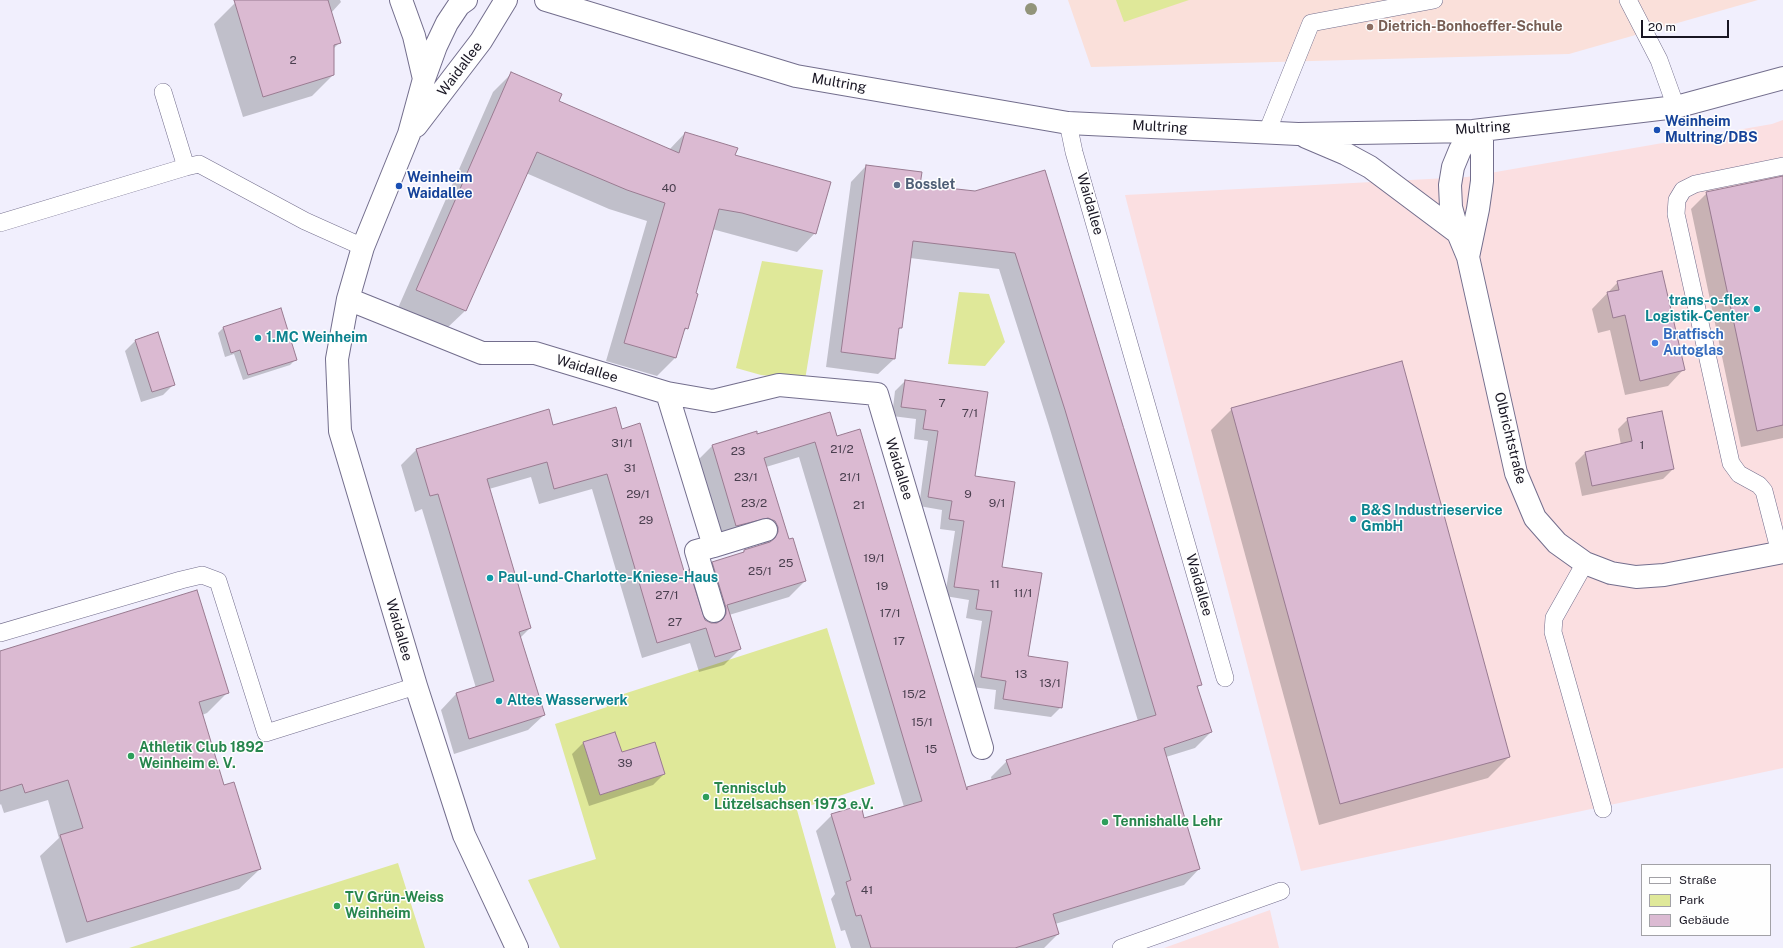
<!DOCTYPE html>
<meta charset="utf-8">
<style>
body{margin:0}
#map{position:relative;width:1783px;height:948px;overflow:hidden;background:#f1effd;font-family:"Public Sans",sans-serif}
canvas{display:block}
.legend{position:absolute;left:1641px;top:864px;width:130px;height:72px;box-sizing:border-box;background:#fefefe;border:1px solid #a2a1a6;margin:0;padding:5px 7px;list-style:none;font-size:12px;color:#191623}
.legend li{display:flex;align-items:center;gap:8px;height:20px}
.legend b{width:20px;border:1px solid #a2a1a6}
.scale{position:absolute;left:1641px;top:20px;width:88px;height:18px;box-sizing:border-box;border:2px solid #191623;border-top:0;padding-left:5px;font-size:12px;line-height:14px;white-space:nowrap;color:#191623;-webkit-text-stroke:3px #fefefe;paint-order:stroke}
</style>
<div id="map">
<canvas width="1783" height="948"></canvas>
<ul class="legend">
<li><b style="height:5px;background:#fff"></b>Straße</li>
<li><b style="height:11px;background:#dfe899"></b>Park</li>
<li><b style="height:11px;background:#dbbad2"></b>Gebäude</li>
</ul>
<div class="scale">20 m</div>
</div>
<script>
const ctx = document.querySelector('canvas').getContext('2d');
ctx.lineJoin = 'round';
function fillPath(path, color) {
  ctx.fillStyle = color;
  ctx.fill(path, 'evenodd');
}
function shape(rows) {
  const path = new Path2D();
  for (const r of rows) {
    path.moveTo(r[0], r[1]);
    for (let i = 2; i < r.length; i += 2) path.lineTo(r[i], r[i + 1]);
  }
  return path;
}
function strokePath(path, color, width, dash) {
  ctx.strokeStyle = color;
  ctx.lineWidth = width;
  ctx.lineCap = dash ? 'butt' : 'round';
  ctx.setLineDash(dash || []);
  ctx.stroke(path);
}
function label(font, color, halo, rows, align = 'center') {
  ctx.font = font + ' "Public Sans",sans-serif';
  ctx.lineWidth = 3;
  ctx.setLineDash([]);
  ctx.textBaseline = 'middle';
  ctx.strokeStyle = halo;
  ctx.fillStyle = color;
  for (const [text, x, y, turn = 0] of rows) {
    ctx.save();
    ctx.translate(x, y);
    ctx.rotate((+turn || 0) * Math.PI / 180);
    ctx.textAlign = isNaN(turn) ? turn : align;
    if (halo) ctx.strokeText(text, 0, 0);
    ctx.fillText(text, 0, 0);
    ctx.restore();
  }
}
fillPath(shape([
 [1783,120,1783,768,1301,871,1125,195,1467,177,1772,124],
 [1270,910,1279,948,1164,948]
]), '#fbdfe1');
fillPath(shape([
 [1068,0,1758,0,1569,54,1091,67]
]), '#fae0da');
fillPath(shape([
 [1116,0,1189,0,1124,22],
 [762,261,823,270,805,380,761,375,736,368],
 [959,292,989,294,1005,342,985,366,948,364],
 [827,628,875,784,797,810,836,948,560,948,528,880,596,859,555,724,607,707,605,700],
 [398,863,425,948,129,948]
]), '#dfe899');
fillPath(shape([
 [247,0,340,0,341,2,331,13,340,42,333,49,333,75,312,96,243,117,214,24,235,3],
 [511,74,558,101,669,150,685,133,734,156,815,233,797,252,712,229,694,294,687,328,682,333,675,358,657,376,606,361,647,221,609,209,526,173,465,311,446,329,398,308,493,92],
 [866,166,919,186,975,192,1044,171,1201,684,1196,689,1211,732,1195,748,1166,757,1199,869,1184,885,1055,924,1058,934,1044,948,851,948,845,930,841,931,831,899,835,894,816,831,832,815,864,820,904,807,799,457,766,467,788,540,805,581,789,597,729,615,740,649,724,665,699,672,690,643,642,658,592,489,539,504,531,477,489,489,530,628,520,638,544,715,528,730,454,754,441,710,456,694,476,688,422,509,415,512,401,465,416,450,553,427,621,430,705,621,709,623,697,579,713,563,740,555,744,551,763,545,763,543,759,537,721,541,697,461,712,446,757,436,837,437,966,790,992,781,991,777,1007,761,1138,721,1049,426,999,269,910,258,901,327,898,330,894,359,878,374,826,367,851,182],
 [1783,176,1783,438,1741,447,1691,209,1707,193],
 [1618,282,1683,370,1668,386,1625,395,1610,330,1598,333,1592,309],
 [280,309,296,359,290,365,243,380,234,354,225,357,218,333,223,328],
 [136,340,174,384,163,395,141,402,125,351],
 [905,381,987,393,974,477,1027,657,1061,707,1051,717,994,709,996,690,972,687,982,621,966,618,969,600,945,596,955,531,940,529,942,510,919,506,928,441,914,439,916,419,892,416,895,391],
 [1232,409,1509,757,1488,778,1319,825,1211,430],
 [1628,419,1673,469,1663,479,1582,496,1575,463,1585,453,1621,445,1618,429],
 [197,591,228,692,207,713,202,715,223,786,260,869,239,889,66,943,40,856,59,838,48,800,4,813,1,804,0,805,0,651],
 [615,733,621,753,664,774,653,785,589,806,572,754,583,743]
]), '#0003');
const building = shape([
 [234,0,328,0,341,43,334,45,334,75,263,97,234,0],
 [511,72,562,94,559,101,679,153,685,132,738,148,735,155,831,182,816,234,742,213,719,209,696,293,698,294,688,329,685,328,676,358,624,343,665,203,627,190,537,152,466,311,416,290,511,72],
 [866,165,922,172,920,185,975,191,1045,170,1202,685,1197,686,1212,732,1164,748,1200,869,1053,914,1059,934,1015,948,871,948,861,915,856,916,846,882,851,880,831,814,861,805,864,818,922,801,815,442,764,458,789,539,793,538,806,581,727,605,741,649,715,657,706,628,657,643,607,474,554,489,547,462,487,479,531,628,519,632,545,715,469,739,456,693,494,681,438,494,430,496,416,449,549,409,553,425,616,407,622,429,640,423,684,571,689,570,705,620,711,623,717,623,723,619,726,614,726,608,712,562,744,552,744,550,770,542,775,538,778,532,778,527,775,521,768,518,736,526,712,445,757,431,757,434,830,412,837,436,860,429,967,790,967,787,1011,774,1006,760,1156,715,1065,410,1015,253,913,241,902,328,899,328,895,359,841,352,866,165],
 [1783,176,1783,425,1757,431,1706,192,1783,176],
 [1662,271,1685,370,1640,381,1625,315,1613,318,1607,292,1619,290,1617,281,1662,271],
 [281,308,297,360,248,375,240,350,231,353,223,327,281,308],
 [158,332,175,385,152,392,135,340,158,332],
 [1402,361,1510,757,1340,804,1231,408,1402,361],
 [905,380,988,392,975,476,1015,482,1002,567,1042,573,1028,656,1068,662,1062,708,1003,699,1006,681,981,677,992,611,976,609,979,590,954,587,964,521,949,519,952,501,928,497,938,431,923,429,926,410,901,407,905,380],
 [1662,411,1674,469,1592,486,1585,452,1632,441,1627,418,1662,411],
 [197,590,229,693,199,702,224,785,234,782,261,869,87,922,60,835,83,828,68,780,25,793,22,784,0,791,0,651,197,590],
 [615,732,622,752,655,742,665,774,600,795,583,742,615,732]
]);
fillPath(building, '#dbbad2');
strokePath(building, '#997b91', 1);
const lane = shape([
 [1628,0,1659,60,1676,107],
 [163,92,186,167,199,164,305,221,363,247],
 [1068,123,1074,152,1225,678],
 [1267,132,1311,23,1434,0],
 [0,223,186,167],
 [1780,553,1764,491,1759,485,1739,474,1731,463,1676,214,1677,200,1683,190,1695,184,1783,166],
 [1585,563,1554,618,1553,632,1603,809],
 [0,633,181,580,202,575,218,581,266,733,416,686],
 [1121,948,1281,891]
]);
const street = shape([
 [401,0,414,36,424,79],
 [466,0,459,5,447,23,436,46,424,79,409,134,363,247,348,299,337,359,340,431,416,686,464,835,517,948],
 [546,0,796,76,1068,123,1298,134,1473,131,1676,107,1783,78],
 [416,126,481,41,506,0],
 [1473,131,1460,150,1453,167,1450,185,1451,207,1458,233,1468,257,1516,473,1535,518,1557,543,1585,563,1611,573,1636,577,1664,575,1783,552],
 [1306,137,1346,154,1370,167,1458,233],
 [1468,257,1478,209,1482,181,1482,130],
 [348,299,482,353,535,353,667,393,713,401,779,385,877,394,982,748],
 [667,393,714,546,696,551,714,611],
 [714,546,766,530]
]);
strokePath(lane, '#736e8d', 18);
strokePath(street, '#736e8d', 24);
strokePath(lane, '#fff', 17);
strokePath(street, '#fff', 22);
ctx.fillStyle = '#92947a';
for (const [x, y] of [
 [1031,9]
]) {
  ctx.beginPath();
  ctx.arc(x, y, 6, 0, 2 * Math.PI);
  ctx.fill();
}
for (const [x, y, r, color] of [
 [1370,27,4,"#8d6e63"],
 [1657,130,4,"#1a4fb4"],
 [897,185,4,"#5c6f8a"],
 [399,186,4,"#1a4fb4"],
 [1757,309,4,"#0f9aa8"],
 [258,338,4,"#0f9aa8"],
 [1655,343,4,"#3f7fe0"],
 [1353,519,4,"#0f9aa8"],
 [490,578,4,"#0f9aa8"],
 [499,701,4,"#0f9aa8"],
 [131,756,4,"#2e9e5b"],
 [706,797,4,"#2e9e5b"],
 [1105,822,4,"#2e9e5b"],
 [337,906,4,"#2e9e5b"]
]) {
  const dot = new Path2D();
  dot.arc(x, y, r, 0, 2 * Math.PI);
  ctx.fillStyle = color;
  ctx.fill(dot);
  strokePath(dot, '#fefefe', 1.5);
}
label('12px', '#4a3f4f', null, [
 ["2",293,60],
 ["40",669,188],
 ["7",942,403],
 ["7/1",970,413],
 ["31/1",622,443],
 ["1",1642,445],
 ["21/2",842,449],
 ["23",738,451],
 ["31",630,468],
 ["23/1",746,477],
 ["21/1",850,477],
 ["29/1",638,494],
 ["9",968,494],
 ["23/2",754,503],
 ["9/1",997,503],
 ["21",859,505],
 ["29",646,520],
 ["19/1",874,558],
 ["25",786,563],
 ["25/1",760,571],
 ["11",995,584],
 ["19",882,586],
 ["11/1",1023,593],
 ["27/1",667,595],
 ["17/1",890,613],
 ["27",675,622],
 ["17",899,641],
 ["13",1021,674],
 ["13/1",1050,683],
 ["15/2",914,694],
 ["15/1",922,722],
 ["15",931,749],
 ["39",625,763],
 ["41",867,890]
]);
label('bold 14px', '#785e54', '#fefefe', [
 ["Dietrich-Bonhoeffer-Schule",1378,27]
], 'left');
label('14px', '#191623', '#fefefe', [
 ["Waidallee",460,69,-53],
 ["Multring",839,83,10],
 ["Multring",1160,127,3],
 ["Multring",1483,128,-4],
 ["Waidallee",1090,204,74],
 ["Waidallee",587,369,17],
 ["Olbrichtstraße",1510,438,76],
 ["Waidallee",899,469,73],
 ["Waidallee",1199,585,74],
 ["Waidallee",399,630,74]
]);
label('bold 14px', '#164399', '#fefefe', [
 ["Weinheim",1665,122],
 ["Multring/DBS",1665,138],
 ["Weinheim",407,178],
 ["Waidallee",407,194]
], 'left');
label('bold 14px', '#4e5e75', '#fefefe', [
 ["Bosslet",905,185]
], 'left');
label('bold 14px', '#0d838f', '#fefefe', [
 ["trans-o-flex",1749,301,"right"],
 ["Logistik-Center",1749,317,"right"],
 ["1.MC Weinheim",266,338],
 ["B&S Industrieservice",1361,511],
 ["GmbH",1361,527],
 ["Paul-und-Charlotte-Kniese-Haus",498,578],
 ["Altes Wasserwerk",507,701]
], 'left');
label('bold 14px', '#366cbe', '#fefefe', [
 ["Bratfisch",1663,335],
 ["Autoglas",1663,351]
], 'left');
label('bold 14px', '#27864d', '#fefefe', [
 ["Athletik Club 1892",139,748],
 ["Weinheim e. V.",139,764],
 ["Tennisclub",714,789],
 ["Lützelsachsen 1973 e.V.",714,805],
 ["Tennishalle Lehr",1113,822],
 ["TV Grün-Weiss",345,898],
 ["Weinheim",345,914]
], 'left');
</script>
